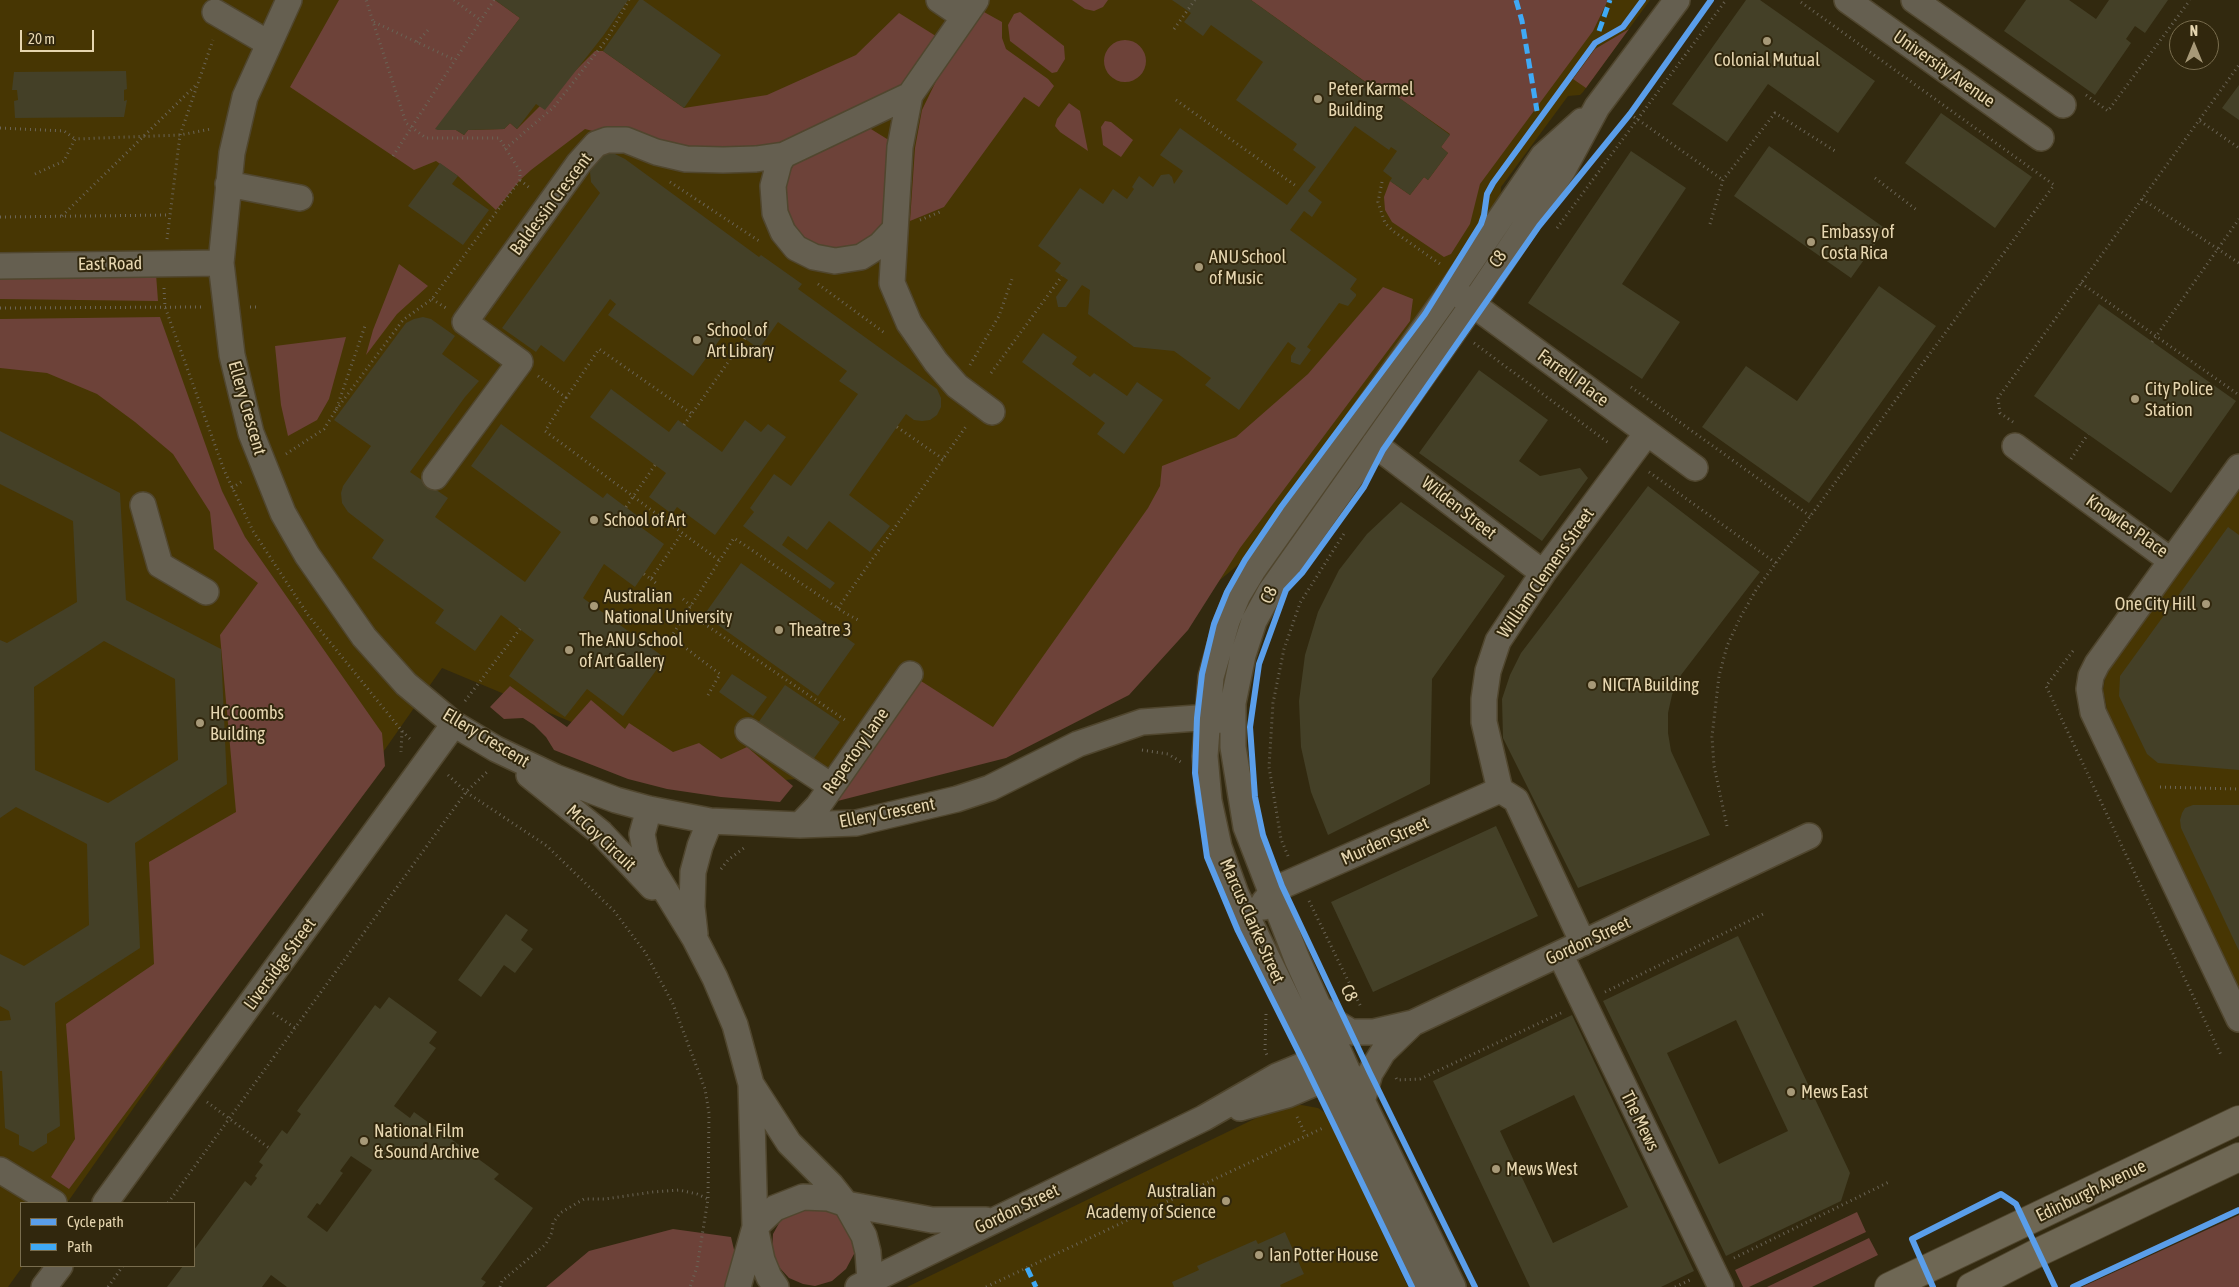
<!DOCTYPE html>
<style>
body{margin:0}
#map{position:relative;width:2239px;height:1287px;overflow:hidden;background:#32290f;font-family:"Asap Condensed",sans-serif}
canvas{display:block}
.legend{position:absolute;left:20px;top:1202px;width:175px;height:65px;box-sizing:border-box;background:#31270d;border:1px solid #796d4e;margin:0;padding:6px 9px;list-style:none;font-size:15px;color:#e6d6b0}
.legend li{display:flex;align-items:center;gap:10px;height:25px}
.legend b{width:25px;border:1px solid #796d4e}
.north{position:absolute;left:2169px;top:20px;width:50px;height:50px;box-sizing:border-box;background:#31270d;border:1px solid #796d4e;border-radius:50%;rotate:0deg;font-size:14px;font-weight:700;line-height:20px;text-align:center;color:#e6d6b0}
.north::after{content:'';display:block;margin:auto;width:18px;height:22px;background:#a79978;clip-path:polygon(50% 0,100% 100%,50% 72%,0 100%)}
.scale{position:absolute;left:20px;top:30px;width:74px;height:22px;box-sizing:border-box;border:2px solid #e6d6b0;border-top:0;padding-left:6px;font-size:15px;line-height:18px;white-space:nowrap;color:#e6d6b0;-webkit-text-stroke:4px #31270d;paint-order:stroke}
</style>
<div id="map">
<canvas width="2239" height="1287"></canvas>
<ul class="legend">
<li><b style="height:6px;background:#5a9eea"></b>Cycle path</li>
<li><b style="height:6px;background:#3fa9f5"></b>Path</li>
</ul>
<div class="north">N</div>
<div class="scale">20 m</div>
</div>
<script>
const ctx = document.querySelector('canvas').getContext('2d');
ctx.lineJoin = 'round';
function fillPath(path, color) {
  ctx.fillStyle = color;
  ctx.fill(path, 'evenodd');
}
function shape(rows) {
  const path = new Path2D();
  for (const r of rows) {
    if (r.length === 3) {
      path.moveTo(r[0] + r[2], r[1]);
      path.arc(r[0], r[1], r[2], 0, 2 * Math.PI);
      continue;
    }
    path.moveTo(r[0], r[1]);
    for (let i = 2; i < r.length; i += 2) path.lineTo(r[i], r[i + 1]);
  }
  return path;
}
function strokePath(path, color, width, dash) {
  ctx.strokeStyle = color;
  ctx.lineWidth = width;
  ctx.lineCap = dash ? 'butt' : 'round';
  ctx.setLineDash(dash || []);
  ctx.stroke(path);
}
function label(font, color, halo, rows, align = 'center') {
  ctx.font = font + ' "Asap Condensed",sans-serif';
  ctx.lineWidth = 4;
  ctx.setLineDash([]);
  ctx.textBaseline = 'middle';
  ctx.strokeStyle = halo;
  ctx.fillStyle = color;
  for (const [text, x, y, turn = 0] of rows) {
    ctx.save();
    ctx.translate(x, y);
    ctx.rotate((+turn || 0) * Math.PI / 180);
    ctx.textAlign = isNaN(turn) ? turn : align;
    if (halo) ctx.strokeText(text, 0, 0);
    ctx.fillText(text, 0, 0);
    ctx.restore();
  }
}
fillPath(shape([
 [0,0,1650,0,1583,92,1580,95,1568,96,1501,187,1500,206,1262,545,1006,758,725,786,442,668,67,1203,21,1203,23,1266,8,1287,0,1287],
 [2239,485,2239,991,2108,714,2103,690,2107,668],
 [1296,1104,1318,1108,1327,1114,1408,1287,907,1287,1279,1107]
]), '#473603');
fillPath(shape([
 [339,0,495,0,520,18,436,129,456,130,464,135,468,130,504,129,510,123,517,129,595,51,603,51,684,108,767,95,856,55,899,13,947,43,910,95,858,121,900,147,894,230,871,251,796,248,775,176,756,159,626,140,585,129,531,170,520,180,496,210,458,176,436,161,414,170,290,87],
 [1072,0,1108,0,1103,7,1094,11,1085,9],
 [1251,0,1608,0,1593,31,1480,184,1470,224,1451,254,1444,257,1392,222,1385,210,1384,197,1390,181,1410,195,1424,177,1428,180,1448,153,1441,147,1450,134,1378,83,1374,88],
 [984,12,1002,22,1002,38,1006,49,1048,79,1054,86,1039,107,1024,97,944,207,910,221,915,148,922,110,940,73],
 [1020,12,1064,46,1065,59,1057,72,1052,73,1010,41,1008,25,1014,14],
 [1629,29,1586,88,1573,79,1595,49],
 [1125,61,21],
 [1069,103,1080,111,1088,151,1060,132,1055,126,1057,119],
 [1105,121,1111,122,1133,140,1121,157,1103,145,1101,127],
 [399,264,428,286,397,314,366,355,373,330],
 [156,274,158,301,0,299,0,275],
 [1383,287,1413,299,1410,321,1240,548,1188,630,1129,695,1006,758,818,806,910,674,993,727,1148,508,1160,486,1162,466,1236,437,1308,374],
 [160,317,222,491,245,537,382,733,385,766,69,1189,51,1177,75,1139,66,1024,154,964,149,862,236,812,220,635,258,583,214,549,210,512,173,454,135,422,97,394,47,373,0,368,0,319],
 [346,337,329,399,317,420,288,436,281,405,275,346],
 [510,686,567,727,591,700,625,729,629,723,673,752,699,743,721,759,747,747,793,786,780,802,721,797,667,789,628,779,554,750,546,737,534,725,523,718,504,719,490,707],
 [823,1204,847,1220,855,1248,854,1254,846,1269,832,1281,815,1286,803,1284,789,1278,778,1266,772,1251,773,1234,783,1216],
 [1857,1212,1866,1232,1749,1287,1743,1287,1735,1270],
 [2239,1215,2239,1287,2082,1287],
 [673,1229,731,1237,736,1258,726,1287,546,1287,589,1251],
 [1869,1238,1878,1255,1812,1287,1767,1287]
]), '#6d4239');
fillPath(shape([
 [495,0,628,0,603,36,545,110,536,104,517,129,510,123,504,129,468,130,464,135,456,130,438,130,435,129,520,18],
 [639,0,643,0,721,55,684,108,603,51],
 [1172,0,1251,0,1375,89,1371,95,1375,97,1383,86,1450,135,1441,147,1448,153,1428,180,1424,177,1410,195,1390,181,1392,178,1383,171,1397,151,1391,147,1389,150,1355,126,1308,191,1322,202,1312,217,1304,211,1290,230,1357,279,1350,289,1356,294,1356,296,1348,306,1339,303,1307,347,1311,350,1300,365,1291,362,1291,356,1296,348,1288,342,1239,410,1205,385,1211,378,1174,351,1134,347,1088,314,1090,290,1082,285,1066,307,1058,307,1056,297,1068,280,1055,271,1061,263,1038,246,1080,188,1103,204,1113,189,1127,199,1134,189,1132,187,1139,176,1153,187,1161,175,1169,174,1172,177,1174,184,1183,171,1160,155,1180,128,1287,205,1316,167,1293,150,1297,144,1236,100,1263,62,1211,25,1203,36,1184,22,1191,13],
 [1746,0,1760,0,1875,81,1838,133,1768,84,1727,142,1672,104],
 [2026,0,2069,0,2096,19,2109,0,2168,0,2145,33,2135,26,2126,39,2131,43,2095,95,2004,31],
 [126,71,127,89,124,90,124,101,127,100,124,117,15,118,14,101,18,100,17,90,12,90,14,72],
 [2239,85,2239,120,2222,108],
 [1941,113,2032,177,1995,228,1905,163],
 [1769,146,1886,229,1851,278,1734,196],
 [1631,151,1686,188,1622,284,1680,322,1642,379,1528,303],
 [608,154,615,154,625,159,759,257,761,255,802,284,798,289,937,389,941,398,941,407,937,415,930,420,922,421,914,420,906,414,849,495,890,526,870,552,829,521,807,550,788,536,782,545,835,583,830,589,743,526,754,512,750,508,774,474,791,486,858,394,839,381,847,371,778,322,759,349,729,327,693,376,608,315,616,304,610,299,564,362,541,345,536,352,502,328,600,193,591,182,590,172,593,163,601,156],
 [440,163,458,176,452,184,489,210,463,245,408,206],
 [1879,286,1936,326,1809,503,1702,427,1746,366,1797,401],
 [2099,304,2236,401,2171,493,2034,396],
 [423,317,431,319,455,336,442,354,479,381,465,397,410,472,448,498,435,517,525,582,561,532,471,466,501,424,603,498,607,493,647,523,642,528,664,544,635,587,604,564,583,598,665,658,623,716,587,689,565,717,509,676,534,640,501,615,475,651,435,623,444,610,372,558,384,540,348,512,342,503,341,493,343,486,371,446,334,420,406,323,414,319],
 [1043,333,1077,357,1072,364,1090,377,1094,373,1127,396,1137,382,1163,400,1124,454,1097,434,1105,423,1022,362],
 [1479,370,1548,420,1519,461,1540,476,1580,468,1588,478,1542,541,1419,453],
 [611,389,669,432,678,420,722,452,745,420,761,432,768,424,786,437,715,535,677,507,672,514,649,497,666,473,590,417],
 [0,431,120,493,126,600,221,649,227,784,135,843,140,948,55,1003,60,1126,47,1134,47,1143,33,1152,19,1145,19,1135,5,1128,2,1071,0,1071,0,1021,11,1020,9,1011,0,1006,0,954,24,966,89,925,87,844,16,807,0,818,0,640,7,643,77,602,73,521,0,484],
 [104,641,175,679,178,760,108,803,35,770,34,687],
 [1648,486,1760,572,1681,675,1672,695,1668,713,1668,733,1671,751,1710,835,1578,888,1503,738,1502,699,1510,675,1521,653],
 [1401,502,1505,576,1432,679,1430,784,1328,835,1311,792,1301,747,1299,701,1305,655,1318,612,1339,570,1367,534],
 [2228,527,2239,535,2239,770,2158,763,2147,754,2119,696,2120,676],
 [741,563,855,644,818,696,704,615],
 [732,674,767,697,753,716,719,692],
 [785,685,840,722,812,761,758,723],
 [2193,805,2239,805,2239,951,2181,828,2180,820,2182,813,2185,808],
 [1496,826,1538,916,1373,992,1331,902],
 [506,914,528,930,521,940,533,949,515,973,504,965,481,997,458,980],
 [1738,936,1850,1173,1841,1201,1726,1256,1603,1001],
 [1736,1020,1788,1131,1719,1164,1667,1053],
 [389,997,437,1032,429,1043,436,1048,394,1106,410,1118,414,1112,499,1174,494,1179,533,1208,481,1279,486,1282,482,1287,287,1287,271,1275,262,1287,167,1287,183,1266,194,1266,194,1250,245,1181,251,1186,257,1178,255,1176,263,1165,259,1162,282,1130,287,1134,301,1114,297,1111,375,1005,380,1009],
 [351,1156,372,1170,327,1232,307,1217,317,1203,320,1205,343,1173,340,1171],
 [1572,1015,1694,1271,1661,1287,1530,1287,1433,1081],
 [1574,1095,1628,1207,1553,1243,1500,1131],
 [1285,1232,1304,1274,1280,1285,1281,1287,1174,1287,1172,1282,1199,1270,1197,1266,1256,1240,1258,1244]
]), '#444027');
const minor = shape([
 [289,0,245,97,232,153,221,263,232,355,251,433,283,513,307,555,364,637,406,684,454,724,496,749,555,777,616,800,649,809,710,821,800,825,856,823,957,799,990,788,1078,744,1142,722,1197,718,1232,721],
 [939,0,964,17],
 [1847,0,2041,138],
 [1914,0,2063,105],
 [215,12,268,43],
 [910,95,976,0],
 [228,184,300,198],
 [894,230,880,245,861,257,835,261,814,257,796,248,783,232,775,213,773,186,779,163,784,155,910,95,900,147,892,283,909,323,936,362,957,386,992,412],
 [0,266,221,263],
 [1460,295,1695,468],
 [1374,444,1543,573],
 [2015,446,2170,560],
 [2239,467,2097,664,2091,676,2089,689,2093,712,2239,1019],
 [435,477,520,362,465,322,579,163,596,144,607,140,626,140,656,152,686,159,723,160,756,159,784,155],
 [143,505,160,565,206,592],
 [748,731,831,786],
 [529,775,601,833,652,887],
 [649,809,642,834,646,855,654,872,695,939,715,978,735,1025,751,1084,755,1227,738,1287],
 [800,825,818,806,910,674],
 [1264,907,1264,902,1271,894,1282,886,1500,790],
 [695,934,692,907,693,872,700,846,710,821],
 [1583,943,1516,800,1500,790,1484,722,1484,699,1488,671,1498,641,1543,573,1647,433],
 [1560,954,1721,1287],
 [1324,1011,1331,1020,1351,1032,1374,1032,1413,1023,1809,836],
 [753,1087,789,1143,831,1185,846,1204,932,1220,986,1220],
 [1362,1102,1370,1073,1375,1065,1383,1052,1413,1023],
 [1240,1108,1287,1095,1341,1072],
 [0,1170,54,1203],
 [105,1203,454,724],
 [44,1287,60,1266],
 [776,1287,769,1277,762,1260,755,1227,775,1208,803,1197,828,1198,846,1204,864,1236,868,1252,870,1281],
 [858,1287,1204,1118,1277,1076,1333,1053],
 [1428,1287,1236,894,1219,847,1209,801,1205,756,1211,677,1227,621,1238,595,1253,570,1452,289,1543,156,1582,121],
 [1453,1287,1347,1070,1297,959,1260,863,1246,827,1233,747,1233,703,1243,655,1254,621,1270,592,1473,304,1563,170,1597,107,1677,0]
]);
const major = shape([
 [1889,1287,2239,1120],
 [1971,1287,2039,1252,2239,1157]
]);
strokePath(minor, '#50462e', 28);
strokePath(major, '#50462e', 30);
strokePath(shape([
 [454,0,479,19],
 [374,22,455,60],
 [1174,29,1195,0],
 [417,42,429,29],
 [2086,95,2108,111,2190,0],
 [1176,100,1296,186],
 [1630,114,1723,180],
 [2200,121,2239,148],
 [0,128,64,131,75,139],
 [505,149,554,107,607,39,629,0],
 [393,156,494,0],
 [35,174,64,161,75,139,180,135,211,129],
 [1875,178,1918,211],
 [520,180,531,189],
 [670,182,759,241],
 [1382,182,1378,202,1385,223,1393,231,1440,264],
 [2142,199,2239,263],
 [62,216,198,83],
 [0,217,170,215],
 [920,220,940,212],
 [1710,224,1723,180,1775,113,1835,151],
 [1557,228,1726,0],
 [167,239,180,135,213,40],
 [2081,283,2239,395],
 [818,284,886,334],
 [164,288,165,307,224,470,253,531,308,615,402,731,401,752],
 [432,299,446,308],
 [250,307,260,307],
 [0,308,202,307],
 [2152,342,2239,219],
 [1474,343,1610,444],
 [970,365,999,316,1012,279],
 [991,373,1062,276],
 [538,376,566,398,545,431,720,561],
 [1631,387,1810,516],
 [566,398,599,349,692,414],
 [336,410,403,320,432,299,520,180,520,171,499,138,426,138,406,123,366,0],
 [2013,422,2000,413,1998,398,2239,65],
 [684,425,745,338],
 [897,427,943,459],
 [286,454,324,429,336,410,366,323],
 [2071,459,2088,434],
 [1649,472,1776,563],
 [232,488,244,480],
 [626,507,655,465],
 [644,574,651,579,682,533],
 [651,579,657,584],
 [683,599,691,606],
 [838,608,967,425],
 [687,612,848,722],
 [2073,651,2046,686,2222,1057],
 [708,695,720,674,671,637,734,538,845,613,860,621],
 [465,701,520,629],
 [402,731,411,740],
 [1142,750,1168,754,1181,762],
 [448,775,466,792,547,846,614,911,645,952,673,1004,705,1089,709,1113,708,1199,697,1267,690,1287],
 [2160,787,2239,789],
 [1727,826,1714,766,1712,737,1719,676,1727,646,1740,618,1756,590,2054,185,1798,0],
 [1288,856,1281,839,1269,767,1273,703,1284,649,1300,603,1345,532],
 [721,869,728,860,744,848],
 [1309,901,1361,1007],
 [1605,992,1763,914],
 [273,1013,295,1028],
 [1266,1014,1265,1051,1267,1055],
 [1396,1078,1397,1080,1420,1079,1561,1013],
 [207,1102,269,1148],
 [1297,1117,1306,1135],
 [168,1203,466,792,487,772],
 [1734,1258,1891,1181],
 [108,1287,123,1266],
 [500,1287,502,1281,546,1244,552,1232,553,1223,560,1213,584,1199,605,1199,653,1192,679,1190,697,1194,708,1199],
 [986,1287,1323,1128],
 [1675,1287,1690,1280]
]), '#6a6456', 3, [1, 4]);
strokePath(minor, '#655f50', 25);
strokePath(major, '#6e6754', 28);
strokePath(shape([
 [1516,0,1522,21,1537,111],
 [1599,31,1610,0],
 [1027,1268,1036,1287]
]), '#3fa9f5', 5, [10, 5]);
strokePath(shape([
 [1412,1287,1305,1065,1238,931,1207,857,1195,773,1197,718,1202,674,1214,624,1227,592,1245,560,1281,507,1425,314,1481,224,1484,215,1487,194,1493,183,1595,43,1623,27,1643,0],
 [1475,1287,1370,1073,1282,886,1263,835,1255,797,1250,727,1259,664,1286,590,1302,573,1364,487,1383,450,1539,226,1630,114,1711,0],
 [1933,1287,1912,1239,2001,1194,2016,1204,2055,1287],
 [2073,1287,2239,1210]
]), '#5a9eea', 6);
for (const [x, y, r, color] of [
 [1767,41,5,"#a79978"],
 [1318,99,5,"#a79978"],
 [1811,242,5,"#a79978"],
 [1199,267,5,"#a79978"],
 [697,340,5,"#a79978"],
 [2135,399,5,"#a79978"],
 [594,520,5,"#a79978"],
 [2206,604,5,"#a79978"],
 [594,606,5,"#a79978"],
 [779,630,5,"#a79978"],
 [569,650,5,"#a79978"],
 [1592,685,5,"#a79978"],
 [200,723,5,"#a79978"],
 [1791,1092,5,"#a79978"],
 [364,1141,5,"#a79978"],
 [1496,1169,5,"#a79978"],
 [1226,1201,5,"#a79978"],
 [1259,1255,5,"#a79978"]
]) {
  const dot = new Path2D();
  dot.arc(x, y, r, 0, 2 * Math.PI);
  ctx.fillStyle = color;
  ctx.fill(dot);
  strokePath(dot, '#31270d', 2);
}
label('18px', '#e6d6b0', '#31270d', [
 ["Colonial Mutual",1767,60,"center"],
 ["Peter Karmel",1328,89],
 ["Building",1328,110],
 ["Embassy of",1821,232],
 ["Costa Rica",1821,253],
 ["ANU School",1209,257],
 ["of Music",1209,278],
 ["School of",707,330],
 ["Art Library",707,351],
 ["City Police",2145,389],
 ["Station",2145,410],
 ["School of Art",604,520],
 ["Australian",604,596],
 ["National University",604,617],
 ["One City Hill",2196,604,"right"],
 ["Theatre 3",789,630],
 ["The ANU School",579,640],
 ["of Art Gallery",579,661],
 ["NICTA Building",1602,685],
 ["HC Coombs",210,713],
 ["Building",210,734],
 ["Mews East",1801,1092],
 ["National Film",374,1131],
 ["& Sound Archive",374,1152],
 ["Mews West",1506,1169],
 ["Australian",1216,1191,"right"],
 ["Academy of Science",1216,1212,"right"],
 ["Ian Potter House",1269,1255]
], 'left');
label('18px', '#e6d6b0', '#31270d', [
 ["University Avenue",1944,69,35],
 ["Baldessin Crescent",551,204,-53],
 ["C8",1498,259,-55],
 ["East Road",110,264,-1],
 ["Farrell Place",1573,378,36],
 ["Ellery Crescent",247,408,74],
 ["Wilden Street",1459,508,38],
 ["Knowles Place",2127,526,35],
 ["William Clemens Street",1546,573,-55],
 ["C8",1269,595,-65],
 ["Ellery Crescent",486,738,31],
 ["Repertory Lane",856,751,-55],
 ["Ellery Crescent",887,813,-11],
 ["McCoy Circuit",601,838,43],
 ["Murden Street",1385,841,-24],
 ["Marcus Clarke Street",1252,921,66],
 ["Gordon Street",1588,941,-25],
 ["Liversidge Street",280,964,-54],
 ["C8",1349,993,65],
 ["The Mews",1640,1121,64],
 ["Edinburgh Avenue",2091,1191,-26],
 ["Gordon Street",1017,1209,-26]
]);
</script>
